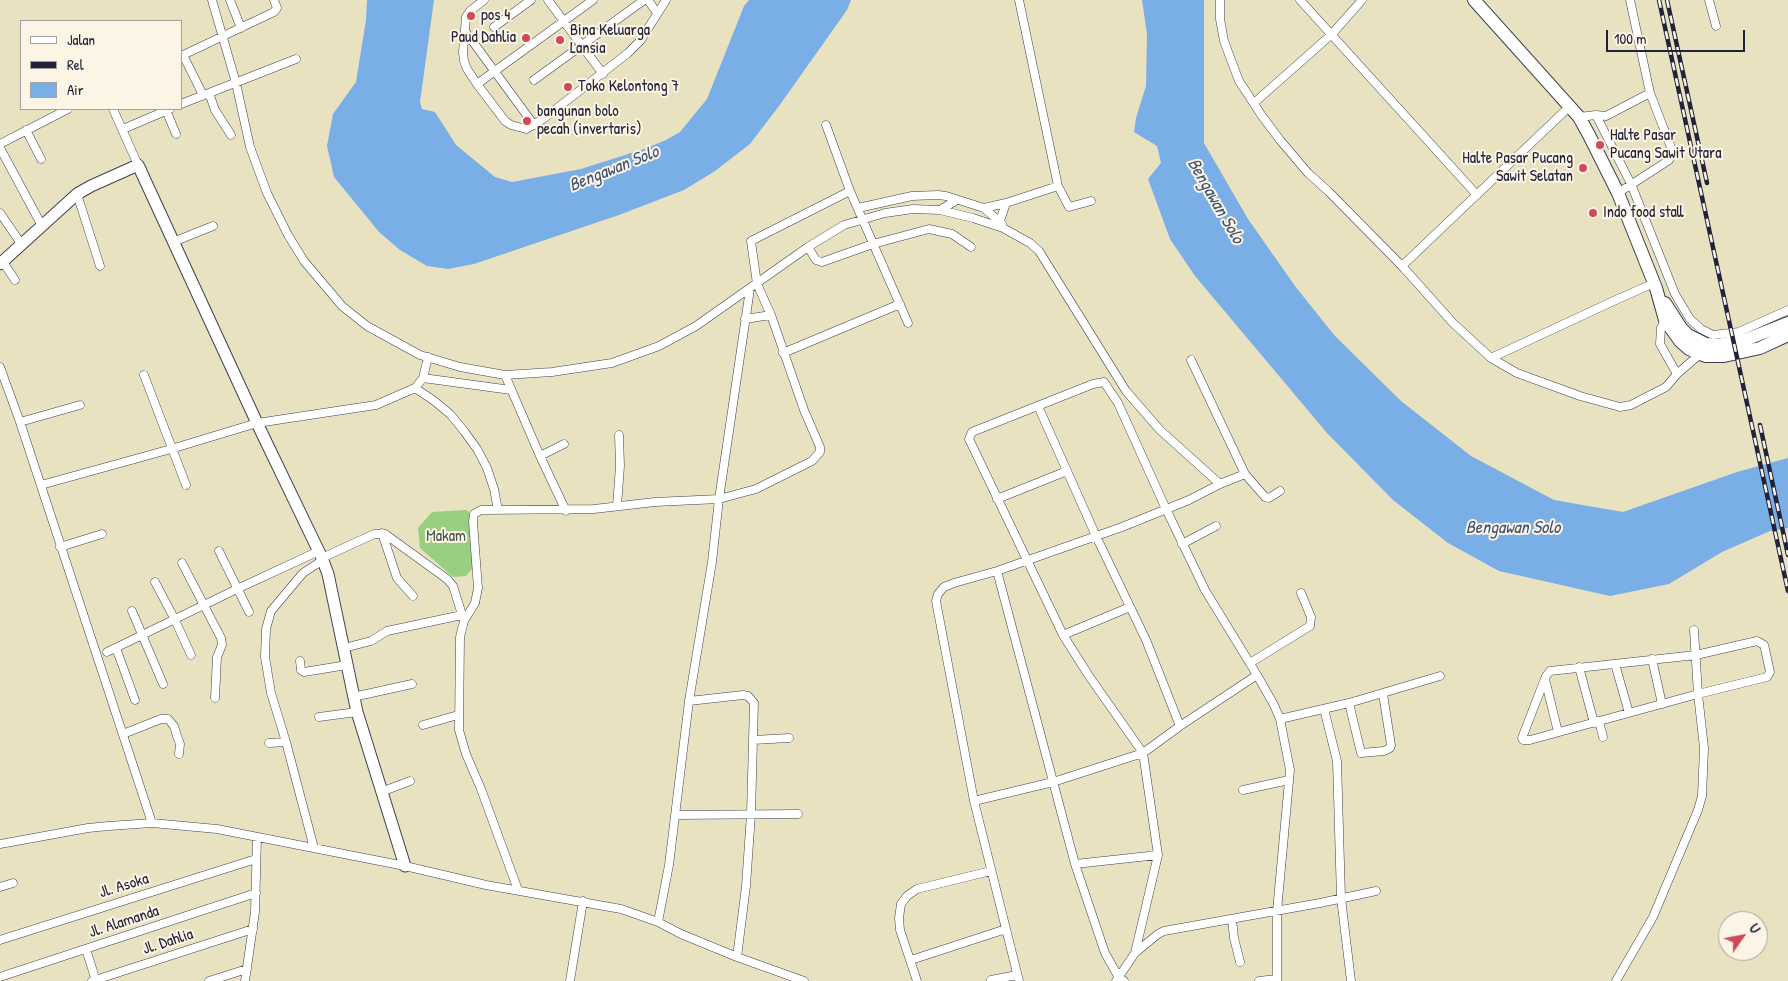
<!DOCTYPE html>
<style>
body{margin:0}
#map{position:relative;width:1788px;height:981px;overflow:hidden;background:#e8e2c0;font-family:"Patrick Hand",sans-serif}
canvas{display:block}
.legend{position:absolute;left:20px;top:20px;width:162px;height:90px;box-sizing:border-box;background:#fcf5e5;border:1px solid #a5a1a1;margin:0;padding:6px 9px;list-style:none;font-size:15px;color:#22223b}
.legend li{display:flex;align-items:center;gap:10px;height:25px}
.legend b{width:25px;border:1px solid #a5a1a1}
.north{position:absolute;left:1718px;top:911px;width:50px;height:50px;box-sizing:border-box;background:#fcf5e5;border:1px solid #a5a1a1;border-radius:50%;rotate:57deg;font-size:14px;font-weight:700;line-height:20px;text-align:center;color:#22223b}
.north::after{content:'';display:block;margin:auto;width:18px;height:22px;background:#d1495b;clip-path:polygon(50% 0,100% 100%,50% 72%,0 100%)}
.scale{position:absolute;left:1606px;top:30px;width:139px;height:22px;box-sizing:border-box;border:2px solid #22223b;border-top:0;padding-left:6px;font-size:15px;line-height:18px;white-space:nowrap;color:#22223b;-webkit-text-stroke:4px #fcf5e5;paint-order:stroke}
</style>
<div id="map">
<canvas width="1788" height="981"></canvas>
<ul class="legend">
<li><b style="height:6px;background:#fff"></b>Jalan</li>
<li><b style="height:6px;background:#22223b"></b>Rel</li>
<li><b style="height:14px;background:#79aee7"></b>Air</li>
</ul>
<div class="north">U</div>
<div class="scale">100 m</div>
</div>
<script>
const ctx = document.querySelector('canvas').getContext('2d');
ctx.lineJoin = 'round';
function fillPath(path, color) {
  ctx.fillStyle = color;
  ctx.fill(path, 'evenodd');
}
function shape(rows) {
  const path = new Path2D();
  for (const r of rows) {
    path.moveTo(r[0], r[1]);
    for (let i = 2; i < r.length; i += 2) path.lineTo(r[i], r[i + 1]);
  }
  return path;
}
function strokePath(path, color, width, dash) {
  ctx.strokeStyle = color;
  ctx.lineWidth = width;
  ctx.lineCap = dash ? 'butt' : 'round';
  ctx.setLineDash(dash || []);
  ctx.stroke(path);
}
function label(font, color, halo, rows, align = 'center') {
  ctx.font = font + ' "Patrick Hand",sans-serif';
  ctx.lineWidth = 4;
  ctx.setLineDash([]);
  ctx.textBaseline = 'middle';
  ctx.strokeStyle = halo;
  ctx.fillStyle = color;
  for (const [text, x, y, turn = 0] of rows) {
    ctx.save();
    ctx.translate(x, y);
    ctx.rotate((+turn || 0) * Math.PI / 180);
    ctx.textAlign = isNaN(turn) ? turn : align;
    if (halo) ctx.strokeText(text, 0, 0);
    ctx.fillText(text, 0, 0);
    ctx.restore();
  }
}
fillPath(shape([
 [466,510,469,512,474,567,466,576,453,577,420,548,418,528,432,512]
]), '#99cf80');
fillPath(shape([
 [367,0,434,0,420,102,422,109,435,112,456,145,495,177,512,182,581,169,644,149,666,140,680,132,707,99,744,6,749,0,851,0,847,10,779,106,750,144,715,171,684,190,619,215,474,264,448,269,427,266,400,250,379,232,334,177,327,146,333,114,356,82,366,20],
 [1142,0,1204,0,1204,143,1248,219,1295,286,1335,336,1401,401,1471,456,1554,500,1623,512,1737,472,1788,458,1788,528,1770,531,1722,552,1669,584,1610,596,1499,571,1448,543,1393,500,1327,433,1195,276,1170,239,1148,179,1161,163,1157,146,1134,132,1136,118,1146,86,1147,34]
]), '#79aee7');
const street = shape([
 [212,0,236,83,250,147,267,193,288,235,304,261,342,306,367,326,420,355,460,367,505,375,552,372,612,363,659,346,696,326,808,247,844,225,885,213,913,209,940,210,973,218,1003,228,1030,243,1039,251,1126,391,1160,430,1220,484],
 [230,0,241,28],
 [484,0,470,11,466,17,463,52,464,61,467,69,477,84,505,121,511,125,526,129,543,119,628,53,640,41,666,0],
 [548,0,603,74],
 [648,0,657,13],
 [1220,0,1220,19,1224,41,1239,81,1262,116,1280,140,1308,173,1329,192,1402,266,1453,323,1491,358,1517,373,1580,396,1620,407,1631,405,1666,387,1677,374,1700,354],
 [1300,0,1477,195],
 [1709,0,1716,26],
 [494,27,531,0],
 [465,31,534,125],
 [183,55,203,95],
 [181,56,274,12,277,8,274,0],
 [534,80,644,0],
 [477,84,593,0],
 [209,93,215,110,231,135],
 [1254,103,1332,34,1362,0],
 [181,104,296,59],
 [113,109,138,165],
 [166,110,176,134],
 [1596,115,1631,184,1675,294,1690,319,1701,329,1713,335,1739,332,1788,310],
 [1579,117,1596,115,1606,116,1650,93,1630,0],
 [826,125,850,191],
 [123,129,170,109],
 [26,130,41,159],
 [0,144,68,109],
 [0,148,42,226],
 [1058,186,1069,207,1091,201],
 [1618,193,1660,166,1669,160,1671,155,1672,150,1650,93],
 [77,194,100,266],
 [858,208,912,196,938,195,946,196,984,208,1002,224],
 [984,208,1006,203],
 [940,210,957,200],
 [0,213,22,245],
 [1000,221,1006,203,1058,186,1019,0],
 [173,242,213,226],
 [808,247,816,260,822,262,873,244,929,229,952,234,971,247],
 [3,262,15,280],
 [1402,266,1570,106],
 [750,289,719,499,756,489,812,461,820,452,820,447,804,410,771,315,757,284,751,241,850,191,908,323],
 [745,319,771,315],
 [1665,320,1661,328,1660,344,1677,374],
 [783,353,900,304],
 [1491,358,1618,299,1654,283],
 [0,367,20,422,152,823],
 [144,375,186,485],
 [505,375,540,456,566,511],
 [423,378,511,390],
 [415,388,433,400,450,414,464,431,477,449,487,468,494,489,498,510],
 [1038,406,1096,536,1146,640,1180,726],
 [20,422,80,405],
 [540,456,564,444],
 [1245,474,1265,497,1269,498,1280,491],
 [41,485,171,449,257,423,376,405,415,388,423,378,428,357],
 [997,499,1067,471],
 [617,506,620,466,619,435],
 [382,533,397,578,413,596],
 [1182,544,1216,526],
 [60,547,102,534],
 [219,551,249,612],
 [322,558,374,534,385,534,447,579,453,586,464,621],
 [182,563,221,638,222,645,217,657,215,698],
 [997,571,1075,864,1105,953,1118,976,1124,981],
 [155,582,175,620,191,655],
 [132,611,163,684],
 [1063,635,1130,607],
 [1757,641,1764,645,1765,649,1770,672,1767,677,1698,694,1530,740,1523,740,1522,738,1546,676,1550,671,1696,655,1757,641],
 [116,648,135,700],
 [344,648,371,641,387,631,462,615],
 [107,652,237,589,319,551],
 [1652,659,1662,704],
 [300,661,301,670,304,672,347,665],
 [1250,663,1310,626,1311,617,1301,593],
 [1615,664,1629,713],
 [1579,667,1594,723],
 [1257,675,1274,705,1280,719,1290,770,1277,911,1277,981],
 [1545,679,1558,732],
 [353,697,412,684],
 [689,701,743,695,748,696,754,703,751,814,746,886,737,957],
 [1349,703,1361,753,1384,751,1390,748,1391,745,1383,694],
 [1324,709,1337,761,1341,898,1351,981],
 [319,717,357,712],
 [1280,719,1349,703,1440,676],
 [1599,721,1603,737],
 [423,725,458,715],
 [123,734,161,719,168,719,174,726,177,736,180,744,179,754],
 [753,740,789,738],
 [269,743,286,742],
 [1243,790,1289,780],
 [381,792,410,781],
 [974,801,1053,782,1143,753,1180,726,1257,675,1205,590,1166,509,1118,403,1104,382,1093,384,972,432,969,439,1063,635,1089,676,1143,753,1158,855,1135,953],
 [676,815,798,814],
 [0,844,88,828,109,826,152,823,217,829,405,866,486,885,621,909,658,922,681,934,737,957,804,981],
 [314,848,286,742,271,693,265,657,266,629,271,611,303,573,323,560],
 [1075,864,1158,855],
 [0,887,13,883],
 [518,890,481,789,466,754,459,730,460,637,464,621,475,603,478,588,473,522,474,514,481,510,594,509,655,502,719,499,712,562,689,701,669,865,658,922],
 [1232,919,1234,938,1240,962],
 [0,940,256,859],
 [86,949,96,981],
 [911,960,1006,929],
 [0,977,256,893],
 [991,980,1017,975],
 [92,981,253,929],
 [209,981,247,969],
 [245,981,255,912,257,837],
 [570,981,583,901],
 [917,981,900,930,899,918,901,904,907,896,917,889,991,871],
 [1019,981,974,801,936,601,938,594,944,587,954,583,997,571,1122,527,1189,500,1220,484,1245,474,1191,360],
 [1116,981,1135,953,1158,934,1164,931,1320,903,1376,891],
 [1259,981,1277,979],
 [1616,981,1653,917,1698,810,1702,796,1704,748,1698,694,1694,630]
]);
const secondary = shape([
 [138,165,257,423,322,558,328,574,357,712,405,866],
 [0,264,77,194,91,186,138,165,141,171]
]);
const primary = shape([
 [1474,0,1579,117,1589,135,1618,193,1656,288,1665,320,1680,341,1689,349,1700,354,1706,356,1724,356,1760,348,1788,335],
 [1665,303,1681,328,1688,335,1706,344,1718,345,1745,340,1788,323]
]);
strokePath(street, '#403f4f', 9);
strokePath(secondary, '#403f4f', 13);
strokePath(primary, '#403f4f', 14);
strokePath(street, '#fff', 8);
strokePath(secondary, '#fff', 11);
strokePath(primary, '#fff', 12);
const rail = shape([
 [1659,0,1788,591],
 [1667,0,1707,183],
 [1760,425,1788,555]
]);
strokePath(rail, '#22223b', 4.5);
strokePath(rail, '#fcf5e5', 2.5, [8]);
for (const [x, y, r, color] of [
 [471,16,5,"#d1495b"],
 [526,38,5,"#d1495b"],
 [560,40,5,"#d1495b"],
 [568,87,5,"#d1495b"],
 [527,121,5,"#d1495b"],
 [1600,145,5,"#d1495b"],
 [1583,168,5,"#d1495b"],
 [1593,213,5,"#d1495b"]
]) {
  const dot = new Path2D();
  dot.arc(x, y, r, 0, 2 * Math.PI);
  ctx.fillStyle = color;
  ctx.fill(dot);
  strokePath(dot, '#fcf5e5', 2);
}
label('16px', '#22223b', '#fcf5e5', [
 ["pos 4",481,16],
 ["Bina Keluarga",570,31],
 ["Lansia",570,49],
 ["Paud Dahlia",516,38,"right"],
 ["Toko Kelontong 7",578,87],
 ["bangunan bolo",537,112],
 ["pecah (invertaris)",537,130],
 ["Halte Pasar",1610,136],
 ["Pucang Sawit Utara",1610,154],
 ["Halte Pasar Pucang",1573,159,"right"],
 ["Sawit Selatan",1573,177,"right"],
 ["Indo food stall",1603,213]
], 'left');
label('16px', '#465650', '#fcf5e5', [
 ["Makam",446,537]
]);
label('16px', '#22223b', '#fcf5e5', [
 ["Jl. Asoka",124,886,-17],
 ["Jl. Alamanda",124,922,-18],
 ["Jl. Dahlia",168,942,-18]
]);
label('italic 18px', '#405377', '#fcf5e5', [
 ["Bengawan Solo",614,169,-22],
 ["Bengawan Solo",1215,201,60],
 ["Bengawan Solo",1513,528]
]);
</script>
